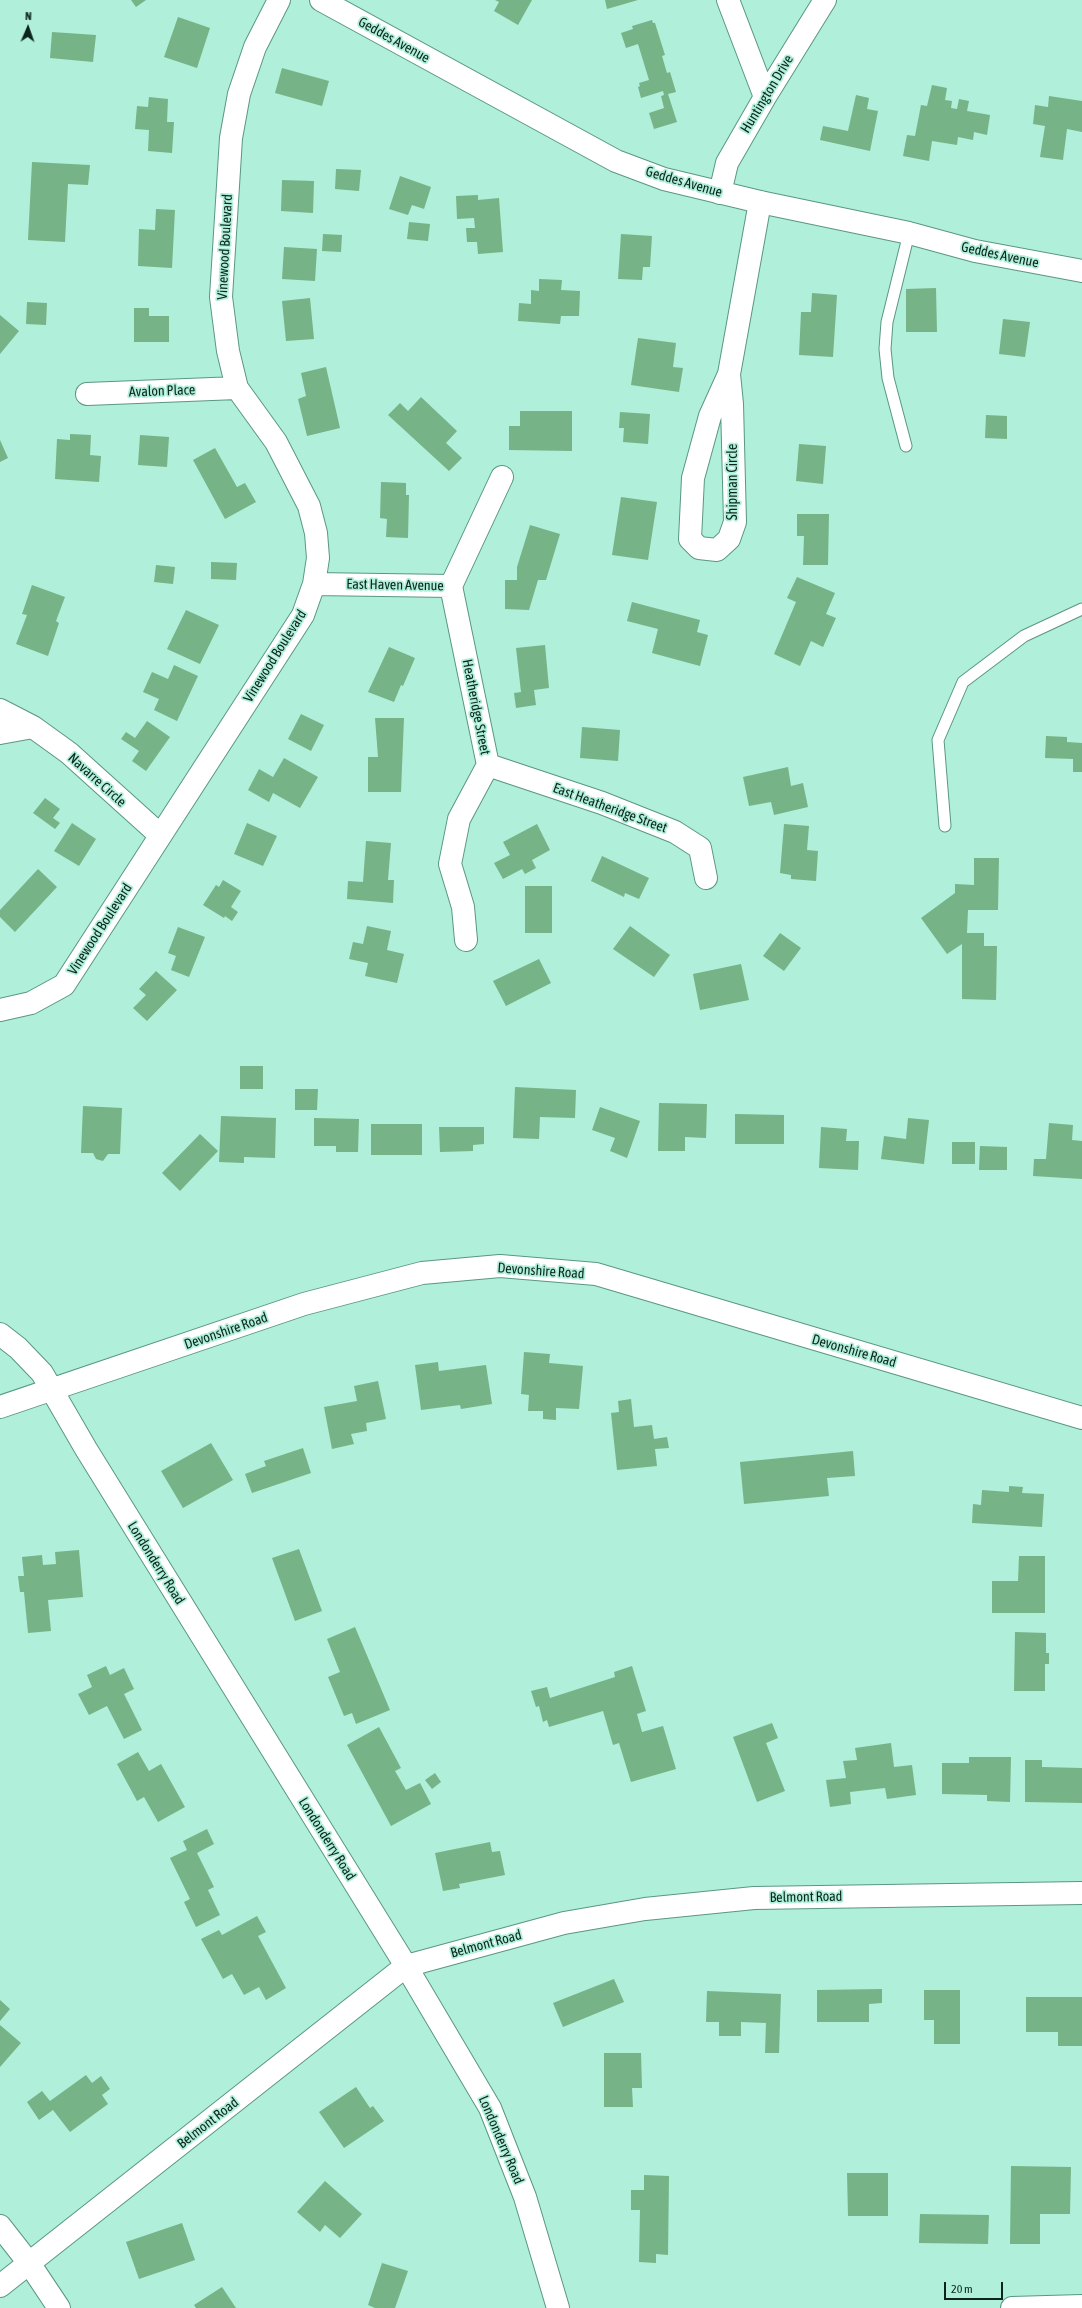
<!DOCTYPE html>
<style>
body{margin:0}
#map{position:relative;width:1082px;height:2308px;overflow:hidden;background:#b0efda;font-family:"Asap Condensed",sans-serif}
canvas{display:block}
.north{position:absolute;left:8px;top:8px;width:40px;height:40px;-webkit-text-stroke:3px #b0efda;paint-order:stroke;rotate:2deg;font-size:11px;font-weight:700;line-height:16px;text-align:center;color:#0b251d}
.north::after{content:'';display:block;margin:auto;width:14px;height:18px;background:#0b251d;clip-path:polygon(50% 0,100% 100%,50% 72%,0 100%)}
.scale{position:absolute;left:944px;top:2282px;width:59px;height:18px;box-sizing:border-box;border:2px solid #0b251d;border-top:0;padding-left:5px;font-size:12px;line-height:14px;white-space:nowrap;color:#0b251d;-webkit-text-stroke:3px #b0efda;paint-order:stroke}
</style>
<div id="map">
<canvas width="1082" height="2308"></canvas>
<div class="north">N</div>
<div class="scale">20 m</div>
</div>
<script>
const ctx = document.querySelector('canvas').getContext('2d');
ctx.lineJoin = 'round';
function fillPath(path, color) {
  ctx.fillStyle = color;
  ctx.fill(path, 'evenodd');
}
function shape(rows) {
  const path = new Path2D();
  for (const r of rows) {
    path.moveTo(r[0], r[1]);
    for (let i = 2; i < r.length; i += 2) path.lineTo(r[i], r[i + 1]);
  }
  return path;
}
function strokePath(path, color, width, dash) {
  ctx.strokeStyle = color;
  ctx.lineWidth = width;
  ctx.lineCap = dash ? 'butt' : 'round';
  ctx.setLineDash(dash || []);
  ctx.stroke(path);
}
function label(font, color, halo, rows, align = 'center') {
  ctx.font = font + ' "Asap Condensed",sans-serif';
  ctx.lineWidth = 3.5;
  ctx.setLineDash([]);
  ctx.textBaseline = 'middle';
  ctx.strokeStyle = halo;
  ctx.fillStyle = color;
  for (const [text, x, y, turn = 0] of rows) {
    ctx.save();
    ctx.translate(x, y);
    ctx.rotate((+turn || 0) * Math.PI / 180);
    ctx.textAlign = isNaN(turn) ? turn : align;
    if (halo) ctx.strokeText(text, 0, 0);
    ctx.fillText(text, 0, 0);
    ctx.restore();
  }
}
fillPath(shape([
 [131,0,146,0,136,7],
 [495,0,532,0,518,25,494,11,499,2],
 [605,0,638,0,607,9],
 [178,17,210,28,197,68,164,57],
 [652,20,653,23,655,23,665,55,662,56,667,73,670,72,676,92,668,94,677,122,654,129,649,113,664,108,661,96,664,95,663,91,641,98,638,87,640,86,639,83,649,80,638,44,626,48,621,33,633,29,632,26],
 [52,32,96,35,93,62,50,58],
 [282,68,329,81,322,106,275,93],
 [932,85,947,88,945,100,952,101,951,108,957,109,959,99,969,101,967,111,990,115,987,135,974,132,973,140,958,137,957,145,932,141,929,161,903,156,907,135,915,136,921,105,927,106],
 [856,95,869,98,867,109,878,111,870,151,820,140,823,126,848,131],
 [1049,96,1082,101,1082,132,1067,129,1063,160,1040,157,1045,126,1033,124,1035,105,1048,107],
 [149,97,168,99,167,122,174,122,172,153,148,151,149,130,135,129,137,106,148,107],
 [32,162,90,165,88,185,68,184,65,242,28,240],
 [336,169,361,170,359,191,335,189],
 [400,176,431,187,424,209,412,205,408,215,389,209],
 [282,180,314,181,313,213,281,211],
 [478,195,478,200,499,198,503,252,478,254,477,242,467,242,466,228,475,228,474,218,457,219,456,196],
 [156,209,175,210,172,268,138,266,139,229,155,230],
 [409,222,430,224,428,241,407,239],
 [323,234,342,235,341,252,322,251],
 [621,234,652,236,650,267,643,267,642,280,618,279],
 [284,247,317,249,315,281,282,279],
 [539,279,562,280,561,290,580,291,579,316,561,316,560,324,518,321,519,303,531,304,531,290,539,291],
 [936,288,937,332,906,332,906,289],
 [812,293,837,295,833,357,799,355,801,312,811,312],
 [310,298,314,339,286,341,282,301],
 [27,302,47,303,46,325,26,324],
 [134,308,149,308,149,316,169,316,169,342,134,342],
 [0,315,19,331,0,354],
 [1003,319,1030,322,1025,357,999,354],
 [638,338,676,343,673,367,683,368,679,392,631,385],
 [326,367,340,428,307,436,298,399,306,396,301,373],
 [421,397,457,431,446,443,462,458,449,471,388,415,400,403,408,411],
 [520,411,572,411,572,451,509,450,509,426,520,426],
 [620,412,650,414,648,444,623,442,624,428,619,428],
 [986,415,1007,416,1007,439,985,438],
 [70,434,91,435,90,455,101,456,99,482,55,479,57,439,70,440],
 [140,435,169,437,167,467,138,465],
 [0,440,8,458,0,462],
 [799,444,826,446,823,484,796,481],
 [215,448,237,487,245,483,256,502,225,519,193,460],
 [381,482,406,483,406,495,409,495,408,538,386,537,387,519,380,518],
 [621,497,657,502,648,560,612,555],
 [797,514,829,514,828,565,803,565,804,536,797,536],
 [530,525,560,534,546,580,538,580,529,610,505,609,505,580,517,580,517,567],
 [211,562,237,563,236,580,211,579],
 [156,565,175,567,173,584,154,582],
 [797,577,835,593,826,614,836,618,823,647,811,641,800,666,774,654,796,602,787,598],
 [32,585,65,597,56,621,59,623,48,656,16,644,27,615,22,614],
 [632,602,700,620,697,632,708,635,700,666,652,653,658,629,627,621],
 [186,610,219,625,200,664,167,649],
 [545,645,549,688,534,690,536,705,516,708,514,693,521,692,516,648],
 [389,647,415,658,403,686,401,685,394,702,368,692],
 [174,665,198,676,177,721,154,710,159,699,143,692,152,672,168,679],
 [301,714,324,725,311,751,288,739],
 [375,718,404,718,401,792,368,792,368,757,378,757],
 [147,721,170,737,146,771,132,761,139,751,121,739,126,732,135,738],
 [582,727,620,730,618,761,580,758],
 [1046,736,1067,737,1067,742,1082,743,1082,772,1073,772,1073,759,1045,758],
 [284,758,318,777,300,808,273,793,269,802,248,790,259,769,273,777],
 [788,767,791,786,803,783,808,807,774,815,771,802,749,806,743,777],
 [45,798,60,809,53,818,60,823,55,829,33,813],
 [72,823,96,839,79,866,54,851],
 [247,823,277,836,263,866,234,854],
 [537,824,550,850,532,860,536,868,525,874,522,869,503,879,494,863,510,855,503,842],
 [784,824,809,826,807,850,818,851,816,881,791,879,791,875,780,873],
 [366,841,391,843,388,880,394,880,393,903,347,899,348,881,363,882],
 [602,856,649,878,639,899,625,893,624,897,591,881],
 [974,858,999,858,998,910,968,910,967,933,984,933,984,946,997,946,996,1000,962,999,962,944,947,954,921,918,955,893,955,884,974,885],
 [38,869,57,887,15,932,0,917,0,910],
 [223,880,241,891,231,907,238,912,232,921,225,916,224,918,203,905,216,885,219,887],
 [525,886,552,886,552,933,525,933],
 [367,926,391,931,387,950,404,954,397,983,365,976,368,963,349,959,353,942,363,944],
 [630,926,670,955,654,977,613,949],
 [178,927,205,937,189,977,171,970,176,956,168,953],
 [780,933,801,948,784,971,763,956],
 [539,959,551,983,506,1006,493,981],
 [741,964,749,1000,700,1010,693,974],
 [156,971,177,990,147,1021,133,1008,146,995,139,989],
 [240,1066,263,1066,263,1089,240,1089],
 [515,1087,576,1090,575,1118,540,1117,539,1139,513,1138],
 [295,1089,318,1089,317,1110,295,1110],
 [659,1103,707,1104,706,1138,685,1137,685,1151,658,1151],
 [83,1106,122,1108,120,1154,108,1154,103,1161,96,1159,93,1153,81,1153],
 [600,1107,640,1121,627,1158,610,1151,615,1138,592,1130],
 [735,1114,784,1115,784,1144,735,1144],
 [221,1116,276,1118,275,1158,244,1157,244,1163,219,1162],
 [314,1118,359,1119,358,1152,336,1152,336,1146,314,1146],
 [908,1118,929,1120,924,1164,881,1159,884,1136,906,1139],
 [1049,1123,1073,1125,1072,1140,1082,1141,1082,1179,1033,1176,1034,1159,1046,1159],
 [371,1124,422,1124,422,1155,371,1155],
 [439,1127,484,1127,484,1144,473,1145,473,1151,440,1152],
 [821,1127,847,1129,846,1141,859,1141,858,1170,819,1168],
 [200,1134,218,1151,180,1191,162,1173],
 [952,1142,975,1142,975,1164,952,1164],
 [980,1146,1007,1147,1007,1170,979,1170],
 [524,1352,550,1354,549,1363,583,1366,579,1409,556,1408,556,1420,543,1419,543,1411,528,1411,529,1395,521,1394],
 [438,1362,439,1371,486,1365,492,1404,461,1409,460,1405,421,1410,415,1365],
 [378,1381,386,1419,366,1423,367,1431,351,1434,354,1444,332,1449,324,1407,357,1401,354,1386],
 [631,1399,634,1427,652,1425,654,1439,667,1437,669,1448,655,1449,657,1466,617,1470,611,1413,619,1412,618,1401],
 [211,1443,233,1480,183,1508,161,1471],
 [303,1448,311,1473,252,1493,245,1474,266,1466,264,1461],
 [853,1451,855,1476,827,1478,829,1496,744,1504,740,1462],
 [1009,1486,1023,1487,1022,1493,1044,1494,1042,1527,972,1523,973,1504,981,1505,982,1490,1009,1492],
 [299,1549,322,1611,295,1621,272,1558],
 [79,1550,83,1597,48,1600,51,1631,28,1633,24,1592,20,1592,18,1576,24,1576,22,1557,42,1555,43,1565,56,1564,55,1552],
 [1019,1556,1045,1556,1045,1613,992,1613,992,1581,1018,1581],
 [355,1627,390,1710,356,1724,352,1713,344,1716,328,1677,340,1672,327,1639],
 [1015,1632,1046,1633,1046,1653,1049,1653,1049,1664,1045,1664,1045,1691,1014,1691],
 [106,1666,110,1675,124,1668,134,1689,124,1694,142,1730,124,1739,107,1706,89,1715,78,1694,92,1687,87,1675],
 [632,1666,646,1711,637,1714,642,1732,663,1726,676,1769,631,1782,619,1743,613,1745,603,1711,549,1727,547,1720,543,1722,539,1706,536,1707,531,1691,547,1687,550,1698,615,1677,614,1672],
 [772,1723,778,1738,766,1743,785,1791,757,1802,733,1737],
 [379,1727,401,1768,395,1771,406,1790,420,1783,431,1804,391,1826,347,1745],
 [891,1743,894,1767,912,1765,916,1795,887,1799,885,1788,850,1792,851,1804,830,1807,826,1780,846,1778,843,1761,857,1760,855,1748],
 [138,1752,149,1771,161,1764,185,1807,158,1822,144,1797,137,1801,117,1764],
 [969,1757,1011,1757,1010,1802,987,1801,987,1795,942,1794,942,1763,969,1763],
 [1025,1760,1042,1760,1042,1767,1082,1768,1082,1803,1025,1802],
 [435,1773,441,1782,432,1789,425,1780],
 [207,1829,214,1844,197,1853,214,1887,208,1890,220,1915,196,1927,184,1902,190,1899,170,1858,187,1850,183,1841],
 [490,1842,492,1852,500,1851,505,1875,459,1884,460,1888,443,1891,435,1853],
 [257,1916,266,1932,258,1936,286,1988,266,2000,259,1987,244,1995,232,1974,223,1979,201,1939,219,1930,222,1935],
 [614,1979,624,2002,563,2027,553,2003],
 [882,1989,882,2003,869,2004,869,2022,817,2022,817,1990],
 [924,1990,960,1990,960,2044,934,2044,934,2020,924,2020],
 [707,1991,781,1994,779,2053,765,2053,766,2023,741,2022,741,2036,719,2036,719,2022,706,2022],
 [1026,1997,1082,1997,1082,2046,1058,2046,1058,2032,1026,2032],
 [0,2000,10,2009,0,2021],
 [0,2025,21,2043,0,2067],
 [604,2053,641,2053,642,2088,632,2088,633,2107,604,2107],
 [86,2075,92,2083,101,2076,110,2089,102,2095,108,2104,70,2132,53,2110,39,2120,27,2102,42,2091,50,2101],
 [356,2087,370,2108,373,2106,384,2121,344,2148,319,2112],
 [1011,2166,1071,2167,1070,2214,1040,2214,1040,2244,1010,2244],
 [847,2173,888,2173,888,2216,848,2216],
 [644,2175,669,2176,668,2255,656,2254,656,2263,639,2262,640,2210,631,2210,631,2190,644,2190],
 [325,2181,362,2214,340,2238,325,2225,320,2232,297,2212],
 [920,2214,989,2215,988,2244,919,2243],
 [182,2223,195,2260,139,2279,126,2242],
 [382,2263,408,2271,395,2308,375,2308,368,2305],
 [222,2287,236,2308,196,2308,194,2305]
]), '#76b386');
const lane = shape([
 [906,446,888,378,885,349,887,322,909,233],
 [945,826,938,740,963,682,1024,636,1082,609]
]);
const street = shape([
 [728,0,765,97],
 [720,193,727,163,765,97,825,0],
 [729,374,732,404,735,522,729,539,717,550,699,548,690,539,693,478,710,416,729,374,760,202],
 [87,394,237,388],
 [314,584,451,586],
 [451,586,488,765,459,819,450,864,463,907,466,940],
 [451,586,502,477],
 [0,710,33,727,69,753,160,835],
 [0,733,33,727],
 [488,765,602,803,675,832,700,848,706,878],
 [0,1010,31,1003,64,985,303,615,314,584,318,558,316,533,309,506,276,442,237,388,228,351,221,297,231,138,239,94,255,47,279,0],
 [0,1334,18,1348,42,1373,86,1449,406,1966,490,2108,525,2197,558,2308],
 [0,1407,304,1304,422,1273,500,1266,596,1274,1082,1418],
 [0,2226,29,2263,59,2308],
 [0,2286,406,1966,564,1923,645,1909,754,1898,1082,1893],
 [1012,2308,1082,2306]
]);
const secondary = shape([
 [321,0,616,161,664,179,760,202,909,233,975,251,1082,271]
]);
strokePath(lane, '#5a9783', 13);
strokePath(street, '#5a9783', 24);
strokePath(secondary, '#5a9783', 24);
strokePath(lane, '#fff', 11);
strokePath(street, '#fff', 22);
strokePath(secondary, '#fff', 22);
label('14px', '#0b251d', '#b0efda', [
 ["Geddes Avenue",394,40,29],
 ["Huntington Drive",767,94,-59],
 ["Geddes Avenue",684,182,16],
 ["Vinewood Boulevard",225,247,-87],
 ["Geddes Avenue",1000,255,12],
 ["Avalon Place",162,391,-2],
 ["Shipman Circle",733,482,-90],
 ["East Haven Avenue",395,585,1],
 ["Vinewood Boulevard",275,656,-58],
 ["Heatheridge Street",476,707,79],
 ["Navarre Circle",97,780,42],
 ["East Heatheridge Street",610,808,20],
 ["Vinewood Boulevard",100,929,-57],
 ["Devonshire Road",541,1271,4],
 ["Devonshire Road",226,1331,-19],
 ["Devonshire Road",854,1351,16],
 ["Londonderry Road",156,1563,58],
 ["Londonderry Road",327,1839,58],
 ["Belmont Road",806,1897,-1],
 ["Belmont Road",486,1944,-15],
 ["Belmont Road",208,2123,-38],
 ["Londonderry Road",501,2140,67]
]);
</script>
